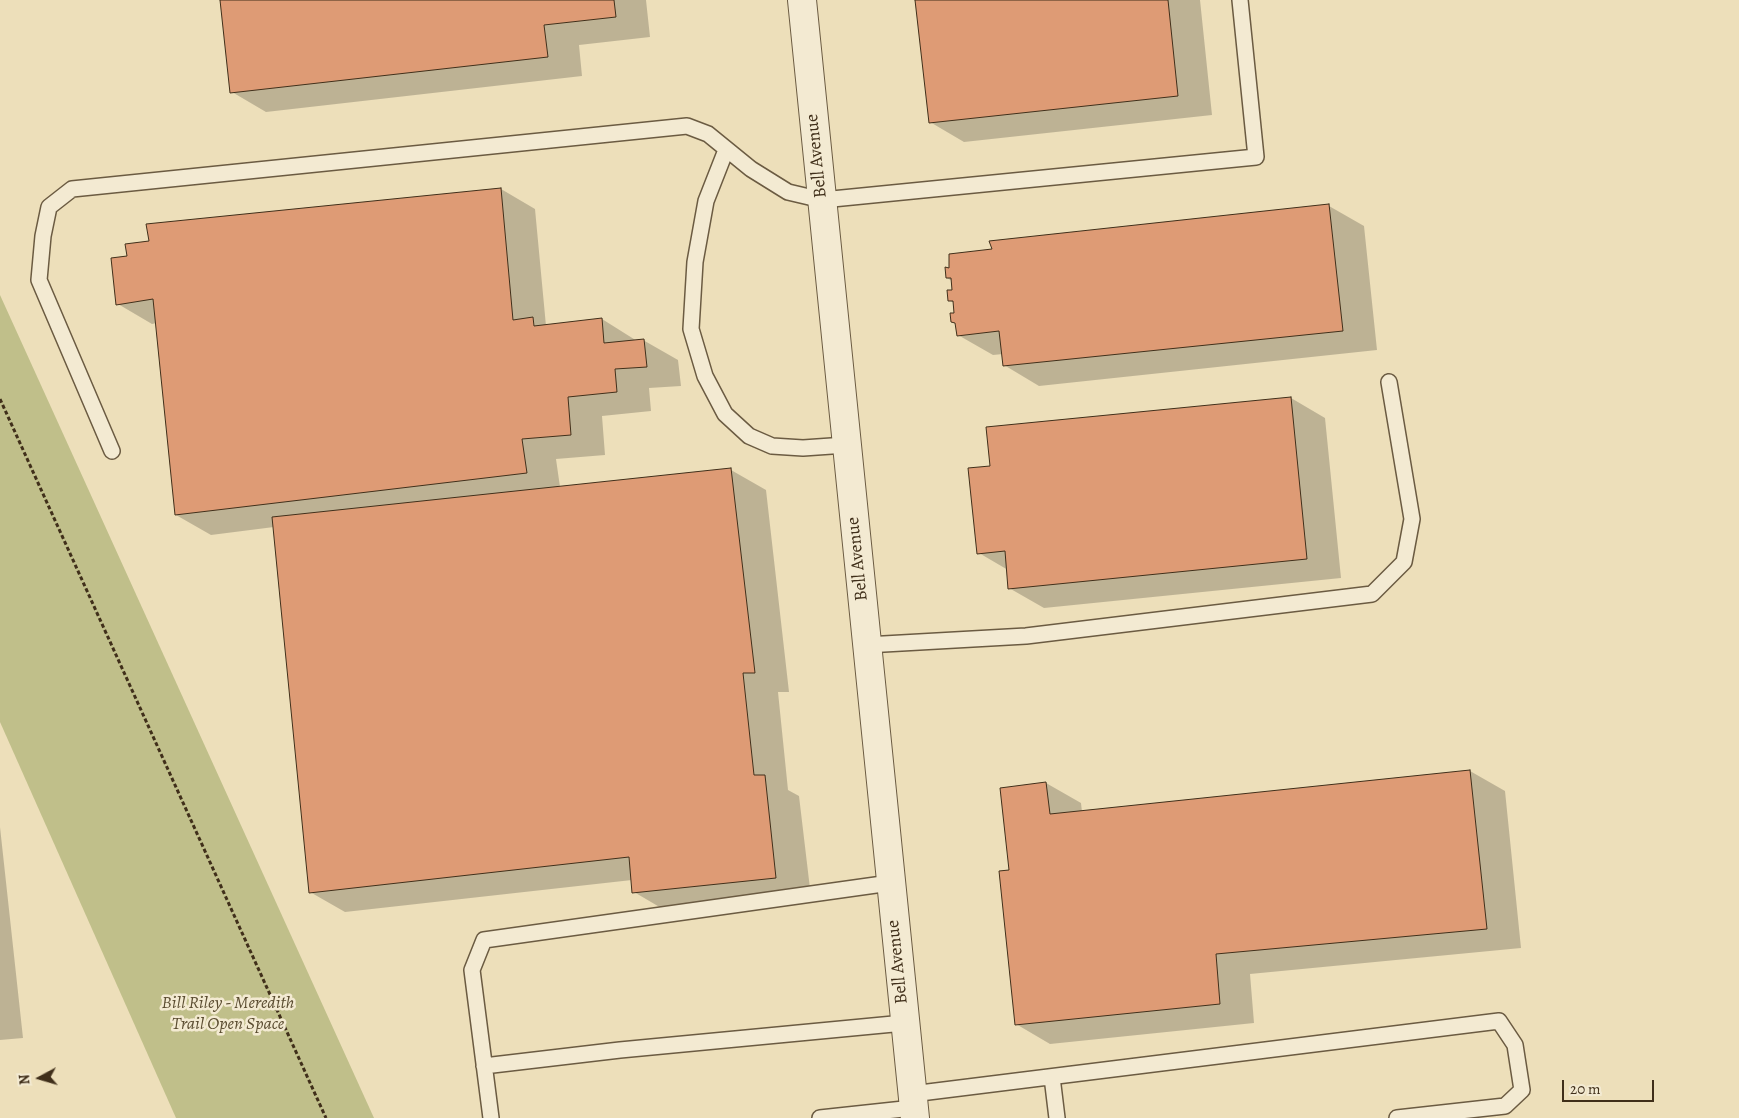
<!DOCTYPE html>
<style>
body{margin:0}
#map{position:relative;width:1739px;height:1118px;overflow:hidden;background:#eddfba;font-family:Alegreya,serif}
canvas{display:block}
.north{position:absolute;left:15px;top:1053px;width:50px;height:50px;-webkit-text-stroke:4px #f3ead2;paint-order:stroke;rotate:264deg;font-size:14px;font-weight:700;line-height:20px;text-align:center;color:#402f1a}
.north::after{content:'';display:block;margin:auto;width:18px;height:22px;background:#402f1a;clip-path:polygon(50% 0,100% 100%,50% 72%,0 100%)}
.scale{position:absolute;left:1562px;top:1080px;width:92px;height:22px;box-sizing:border-box;border:2px solid #402f1a;border-top:0;padding-left:6px;font-size:15px;line-height:18px;white-space:nowrap;color:#402f1a;-webkit-text-stroke:4px #f3ead2;paint-order:stroke}
</style>
<div id="map">
<canvas width="1739" height="1118"></canvas>
<div class="north">N</div>
<div class="scale">20 m</div>
</div>
<script>
const ctx = document.querySelector('canvas').getContext('2d');
ctx.lineJoin = 'round';
function fillPath(path, color) {
  ctx.fillStyle = color;
  ctx.fill(path, 'evenodd');
}
function shape(rows) {
  const path = new Path2D();
  for (const r of rows) {
    path.moveTo(r[0], r[1]);
    for (let i = 2; i < r.length; i += 2) path.lineTo(r[i], r[i + 1]);
  }
  return path;
}
function strokePath(path, color, width, dash) {
  ctx.strokeStyle = color;
  ctx.lineWidth = width;
  ctx.lineCap = dash ? 'butt' : 'round';
  ctx.setLineDash(dash || []);
  ctx.stroke(path);
}
function label(font, color, halo, rows, align = 'center') {
  ctx.font = font + ' Alegreya,serif';
  ctx.lineWidth = 5;
  ctx.setLineDash([]);
  ctx.textBaseline = 'middle';
  ctx.strokeStyle = halo;
  ctx.fillStyle = color;
  for (const [text, x, y, turn = 0] of rows) {
    ctx.save();
    ctx.translate(x, y);
    ctx.rotate((+turn || 0) * Math.PI / 180);
    ctx.textAlign = isNaN(turn) ? turn : align;
    if (halo) ctx.strokeText(text, 0, 0);
    ctx.fillText(text, 0, 0);
    ctx.restore();
  }
}
fillPath(shape([
 [0,295,374,1118,176,1118,0,722]
]), '#c0bf8a');
fillPath(shape([
 [221,0,646,0,650,37,579,45,582,76,266,112,232,92],
 [917,0,1200,0,1212,115,964,142,930,122],
 [501,189,535,209,546,326,602,319,637,341,643,340,678,360,681,386,649,388,651,411,602,416,605,455,556,459,560,487,731,470,766,490,789,692,778,692,788,790,799,796,811,897,668,912,634,892,632,880,345,912,310,892,274,527,211,535,176,515,157,323,152,324,118,304],
 [1329,206,1364,226,1377,350,1039,386,1004,365,1003,354,993,355,958,335,956,324,952,321,956,314,954,303,949,300,953,291,952,281,947,278],
 [1291,398,1325,418,1341,578,1044,608,1009,588,1008,570,979,553],
 [1470,771,1505,791,1521,948,1250,974,1254,1023,1050,1044,1016,1024,1010,871,1002,789,1046,783,1081,803,1082,812],
 [0,827,23,1038,0,1040]
]), '#0003');
const building = shape([
 [220,0,614,0,616,17,544,25,548,57,230,93,220,0],
 [915,0,1168,0,1178,96,929,123,915,0],
 [501,188,513,320,533,317,534,326,602,318,604,343,644,339,647,367,615,369,617,392,568,397,571,435,522,439,527,473,175,515,153,299,116,305,111,258,127,256,125,244,149,241,146,224,501,188],
 [1329,204,1343,331,1003,366,999,331,957,336,955,323,951,322,950,313,954,313,953,301,948,301,947,290,952,290,951,278,946,278,945,267,949,268,949,254,992,249,989,241,1329,204],
 [1291,397,1307,559,1008,589,1005,551,977,554,968,468,990,466,986,427,1291,397],
 [731,468,755,673,743,673,754,775,765,775,776,878,632,893,629,857,309,893,272,517,731,468],
 [1470,770,1487,929,1216,954,1220,1004,1015,1025,999,871,1009,870,1000,788,1046,782,1050,814,1470,770]
]);
fillPath(building, '#de9b75');
strokePath(building, '#402f1a', 1);
const service = shape([
 [726,150,706,201,695,262,691,329,705,376,725,414,749,436,772,446,803,448,846,445],
 [112,451,39,280,43,236,49,207,72,189,687,126,708,134,751,169,788,192,822,200,1256,157,1240,0],
 [866,645,1026,636,1372,594,1404,562,1412,519,1389,382],
 [484,1066,620,1050,904,1023],
 [1052,1077,1057,1118],
 [912,1094,1499,1021,1515,1045,1522,1090,1505,1106,1397,1118],
 [491,1118,472,970,484,940,890,883],
 [820,1118,913,1108]
]);
const tertiary = shape([
 [802,0,915,1118]
]);
strokePath(service, '#6b5b42', 18);
strokePath(tertiary, '#6b5b42', 30);
strokePath(shape([
 [0,399,326,1118]
]), '#402f1a', 3, [4, 2.5]);
strokePath(service, '#f3ead2', 15);
strokePath(tertiary, '#f3ead2', 28);
label('18px', '#402f1a', '#f3ead2', [
 ["Bell Avenue",817,156,-96],
 ["Bell Avenue",858,559,-96],
 ["Bell Avenue",898,962,-96]
]);
label('italic 18px', '#5a4c30', '#f3ead2', [
 ["Bill Riley - Meredith",228,1004],
 ["Trail Open Space",228,1025]
]);
</script>
